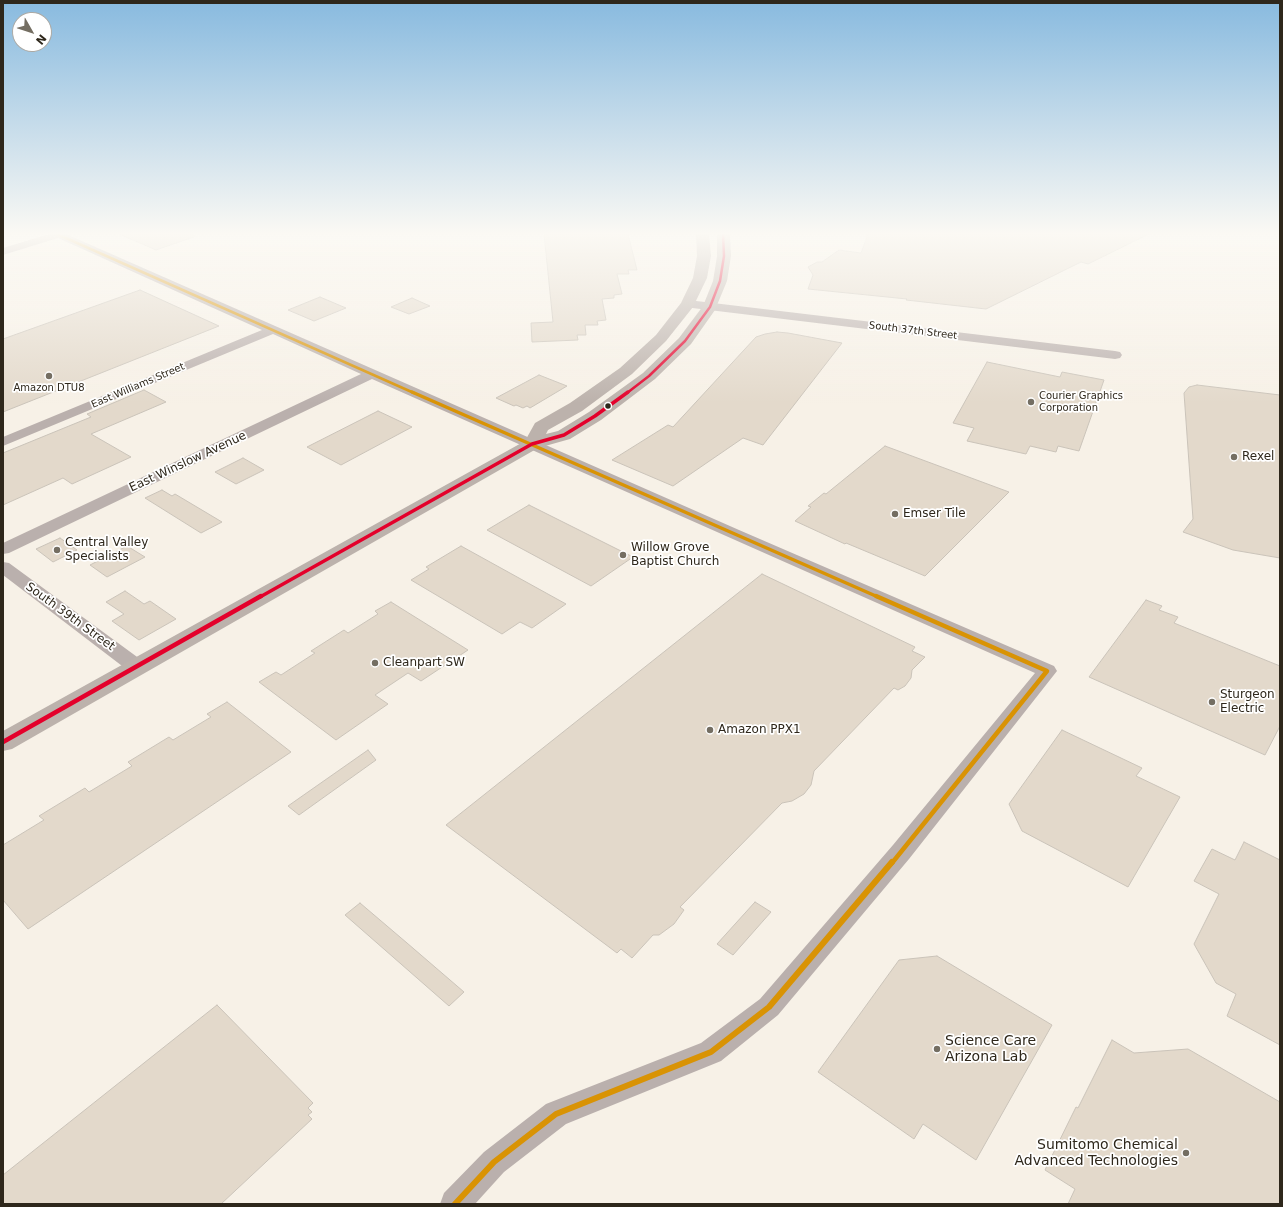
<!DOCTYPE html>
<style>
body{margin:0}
#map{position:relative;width:1283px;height:1207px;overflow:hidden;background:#f7f1e7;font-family:"DejaVu Sans",sans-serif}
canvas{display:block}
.frame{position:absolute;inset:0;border:4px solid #2e271b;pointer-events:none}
.north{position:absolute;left:12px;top:12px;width:40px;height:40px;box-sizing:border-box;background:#fff;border:1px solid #aba9a4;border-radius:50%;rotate:129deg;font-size:11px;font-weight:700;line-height:16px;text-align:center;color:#2e271b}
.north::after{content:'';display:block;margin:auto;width:14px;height:18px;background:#746e62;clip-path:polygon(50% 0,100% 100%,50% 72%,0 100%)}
</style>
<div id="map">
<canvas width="1283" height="1207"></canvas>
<div class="frame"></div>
<div class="north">N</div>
</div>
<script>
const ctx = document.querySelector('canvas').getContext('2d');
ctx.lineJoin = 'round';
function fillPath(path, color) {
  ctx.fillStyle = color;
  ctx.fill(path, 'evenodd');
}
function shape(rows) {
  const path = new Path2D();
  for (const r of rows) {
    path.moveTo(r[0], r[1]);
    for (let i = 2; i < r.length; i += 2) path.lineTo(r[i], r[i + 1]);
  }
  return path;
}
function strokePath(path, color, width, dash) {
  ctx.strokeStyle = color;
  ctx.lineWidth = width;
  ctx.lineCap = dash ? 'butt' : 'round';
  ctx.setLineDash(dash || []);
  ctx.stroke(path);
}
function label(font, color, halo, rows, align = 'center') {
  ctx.font = font + ' "DejaVu Sans",sans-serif';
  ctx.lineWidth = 3.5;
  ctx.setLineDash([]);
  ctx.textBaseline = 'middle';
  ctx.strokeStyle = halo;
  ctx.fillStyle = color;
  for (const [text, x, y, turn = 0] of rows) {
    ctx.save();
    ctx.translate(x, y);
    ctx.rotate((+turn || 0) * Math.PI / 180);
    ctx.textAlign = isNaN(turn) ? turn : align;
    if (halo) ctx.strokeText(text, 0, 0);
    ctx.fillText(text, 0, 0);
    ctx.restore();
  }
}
const building = shape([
 [119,234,194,234,194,237,156,250,119,234],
 [544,234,628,234,637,270,628,270,629,274,617,274,622,294,614,295,614,298,602,299,606,320,597,321,598,325,585,325,586,335,577,335,578,340,532,342,531,323,553,322,544,234],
 [868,234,1149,234,1088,264,1081,262,986,309,906,300,907,299,808,289,813,275,808,267,817,262,822,262,839,250,861,253,868,234],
 [140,290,219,326,3,412,3,339,140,290],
 [320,297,346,308,314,321,288,310,320,297],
 [412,298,430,306,409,314,391,307,412,298],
 [777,332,788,333,842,343,763,445,743,438,673,486,612,460,668,425,673,427,756,337,765,334,777,332],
 [987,362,1060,377,1062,372,1104,380,1079,451,1058,446,1056,452,1030,446,1026,454,967,441,974,428,953,423,987,362],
 [539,375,567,386,530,408,527,406,523,408,516,405,514,406,496,398,539,375],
 [1197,385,1280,395,1280,558,1233,550,1183,532,1193,519,1184,393,1189,387,1197,385],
 [144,390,166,402,91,434,131,457,72,484,63,478,3,505,3,453,91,417,87,414,144,390],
 [378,411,412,427,341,465,307,447,378,411],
 [885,446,1009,492,925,576,846,543,845,544,795,521,811,507,808,506,824,493,826,494,885,446],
 [243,458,264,470,236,484,215,472,243,458],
 [162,490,172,496,175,494,222,522,201,533,145,498,162,490],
 [529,505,633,557,591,586,487,530,529,505],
 [60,538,77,550,53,562,36,549,60,538],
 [127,546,145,557,107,577,90,565,127,546],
 [461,546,566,604,532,628,520,622,502,634,411,580,429,569,426,567,461,546],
 [762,574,915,647,912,651,925,657,912,670,911,678,905,686,898,690,894,688,814,771,811,785,804,794,792,801,782,803,680,907,684,910,674,924,659,935,653,935,632,958,621,949,617,953,446,825,762,574],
 [125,591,144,604,150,601,176,619,139,640,112,621,124,614,106,602,125,591],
 [1146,600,1162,606,1159,610,1178,617,1174,623,1280,666,1280,726,1265,755,1089,677,1146,600],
 [391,602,468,650,421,681,408,673,375,695,388,704,336,740,259,682,276,672,281,675,315,653,311,651,344,630,348,633,378,614,375,611,391,602],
 [227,702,291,752,28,929,3,900,3,845,44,820,39,816,85,788,89,792,132,766,128,762,169,737,173,740,211,717,207,714,227,702],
 [1062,730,1142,768,1136,776,1180,797,1128,887,1022,831,1009,804,1062,730],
 [368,750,376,760,299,815,288,806,368,750],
 [1244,842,1280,860,1280,1045,1227,1016,1236,994,1216,983,1194,944,1219,894,1194,881,1212,849,1235,860,1244,842],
 [755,902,771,912,733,955,717,944,755,902],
 [360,903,407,943,464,992,449,1006,345,915,360,903],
 [937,956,1052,1025,976,1160,923,1124,914,1139,818,1072,899,960,937,956],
 [217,1005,313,1103,308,1108,312,1112,308,1115,312,1119,221,1204,3,1204,3,1175,217,1005],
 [1112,1040,1134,1053,1188,1049,1280,1102,1280,1204,1068,1204,1075,1189,1045,1170,1076,1107,1078,1108,1112,1040]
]);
fillPath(building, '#e3d9cb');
strokePath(building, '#cac3b9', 1);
fillPath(shape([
 [49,234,66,234,739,530,1054,666,1057,671,909,859,778,1015,721,1061,566,1124,504,1172,475,1204,440,1204,444,1193,484,1152,546,1104,701,1043,760,999,893,845,1035,673,372,379,9,553,3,554,3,543,361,374,273,334,3,446,3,437,262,330,58,238,3,255,3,248,49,234],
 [688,300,1115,351,1120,352,1122,355,1120,358,1115,359,684,307,682,304,684,301,688,300],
 [3,562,9,563,144,662,147,667,144,672,137,673,130,672,3,575,3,562]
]), '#bab0ad');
fillPath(shape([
 [696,234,709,234,711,256,707,278,693,307,666,341,632,374,582,411,548,430,546,434,558,431,589,412,643,373,679,338,703,306,713,281,717,256,717,234,730,234,731,256,727,281,715,310,691,344,655,379,601,420,570,439,538,448,12,749,3,751,3,731,525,441,535,423,570,403,620,368,656,335,681,303,693,278,697,256,696,234]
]), '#bcb2ac');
strokePath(shape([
 [57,234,414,393]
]), '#d99304', 2.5);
strokePath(shape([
 [412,392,878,597]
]), '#d99304', 3.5);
strokePath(shape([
 [876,596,1047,671,892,863]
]), '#d99304', 4.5);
strokePath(shape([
 [455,1204,494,1162,556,1114,711,1052,769,1007,892,862]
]), '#d99304', 6);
strokePath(shape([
 [627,393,649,376,685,341,710,307,720,281,724,256,723,234]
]), '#e4002b', 2.5);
strokePath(shape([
 [260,597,532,444,564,435,595,416,628,392]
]), '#e4002b', 3.5);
strokePath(shape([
 [3,742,261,596]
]), '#e4002b', 4.5);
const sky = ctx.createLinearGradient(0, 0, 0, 403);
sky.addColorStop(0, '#88badf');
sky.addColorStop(0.58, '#fbf9f4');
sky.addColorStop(1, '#fbf9f400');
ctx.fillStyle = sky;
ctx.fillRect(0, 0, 1283, 403);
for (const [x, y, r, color] of [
 [49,376,4,"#746e62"],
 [1031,402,4,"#746e62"],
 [608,406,3.5,"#2e271b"],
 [1234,457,4,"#746e62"],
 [895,514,4,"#746e62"],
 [57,550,4,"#746e62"],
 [623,555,4,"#746e62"],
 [375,663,4,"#746e62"],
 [1212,702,4,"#746e62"],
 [710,730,4,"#746e62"],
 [937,1049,4,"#746e62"],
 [1186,1153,4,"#746e62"]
]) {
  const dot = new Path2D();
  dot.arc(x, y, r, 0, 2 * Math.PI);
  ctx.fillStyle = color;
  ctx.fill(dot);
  strokePath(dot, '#fff', 1.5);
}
label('10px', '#2e271b', '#fff', [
 ["South 37th Street",913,331,7],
 ["East Williams Street",138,386,-23]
]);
label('10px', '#2e271b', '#fff', [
 ["Amazon DTU8",49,388],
 ["Courier Graphics",1039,396,"left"],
 ["Corporation",1039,408,"left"]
]);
label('12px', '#2e271b', '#fff', [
 ["Rexel",1242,457],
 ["Emser Tile",903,514],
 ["Central Valley",65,543],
 ["Specialists",65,557],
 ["Willow Grove",631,548],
 ["Baptist Church",631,562],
 ["Cleanpart SW",383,663],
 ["Sturgeon",1220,695],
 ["Electric",1220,709],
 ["Amazon PPX1",718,730]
], 'left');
label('12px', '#2e271b', '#fff', [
 ["East Winslow Avenue",188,462,-25],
 ["South 39th Street",70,617,36]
]);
label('14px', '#2e271b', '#fff', [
 ["Science Care",945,1041],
 ["Arizona Lab",945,1057],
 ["Sumitomo Chemical",1178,1145,"right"],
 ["Advanced Technologies",1178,1161,"right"]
], 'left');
</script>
